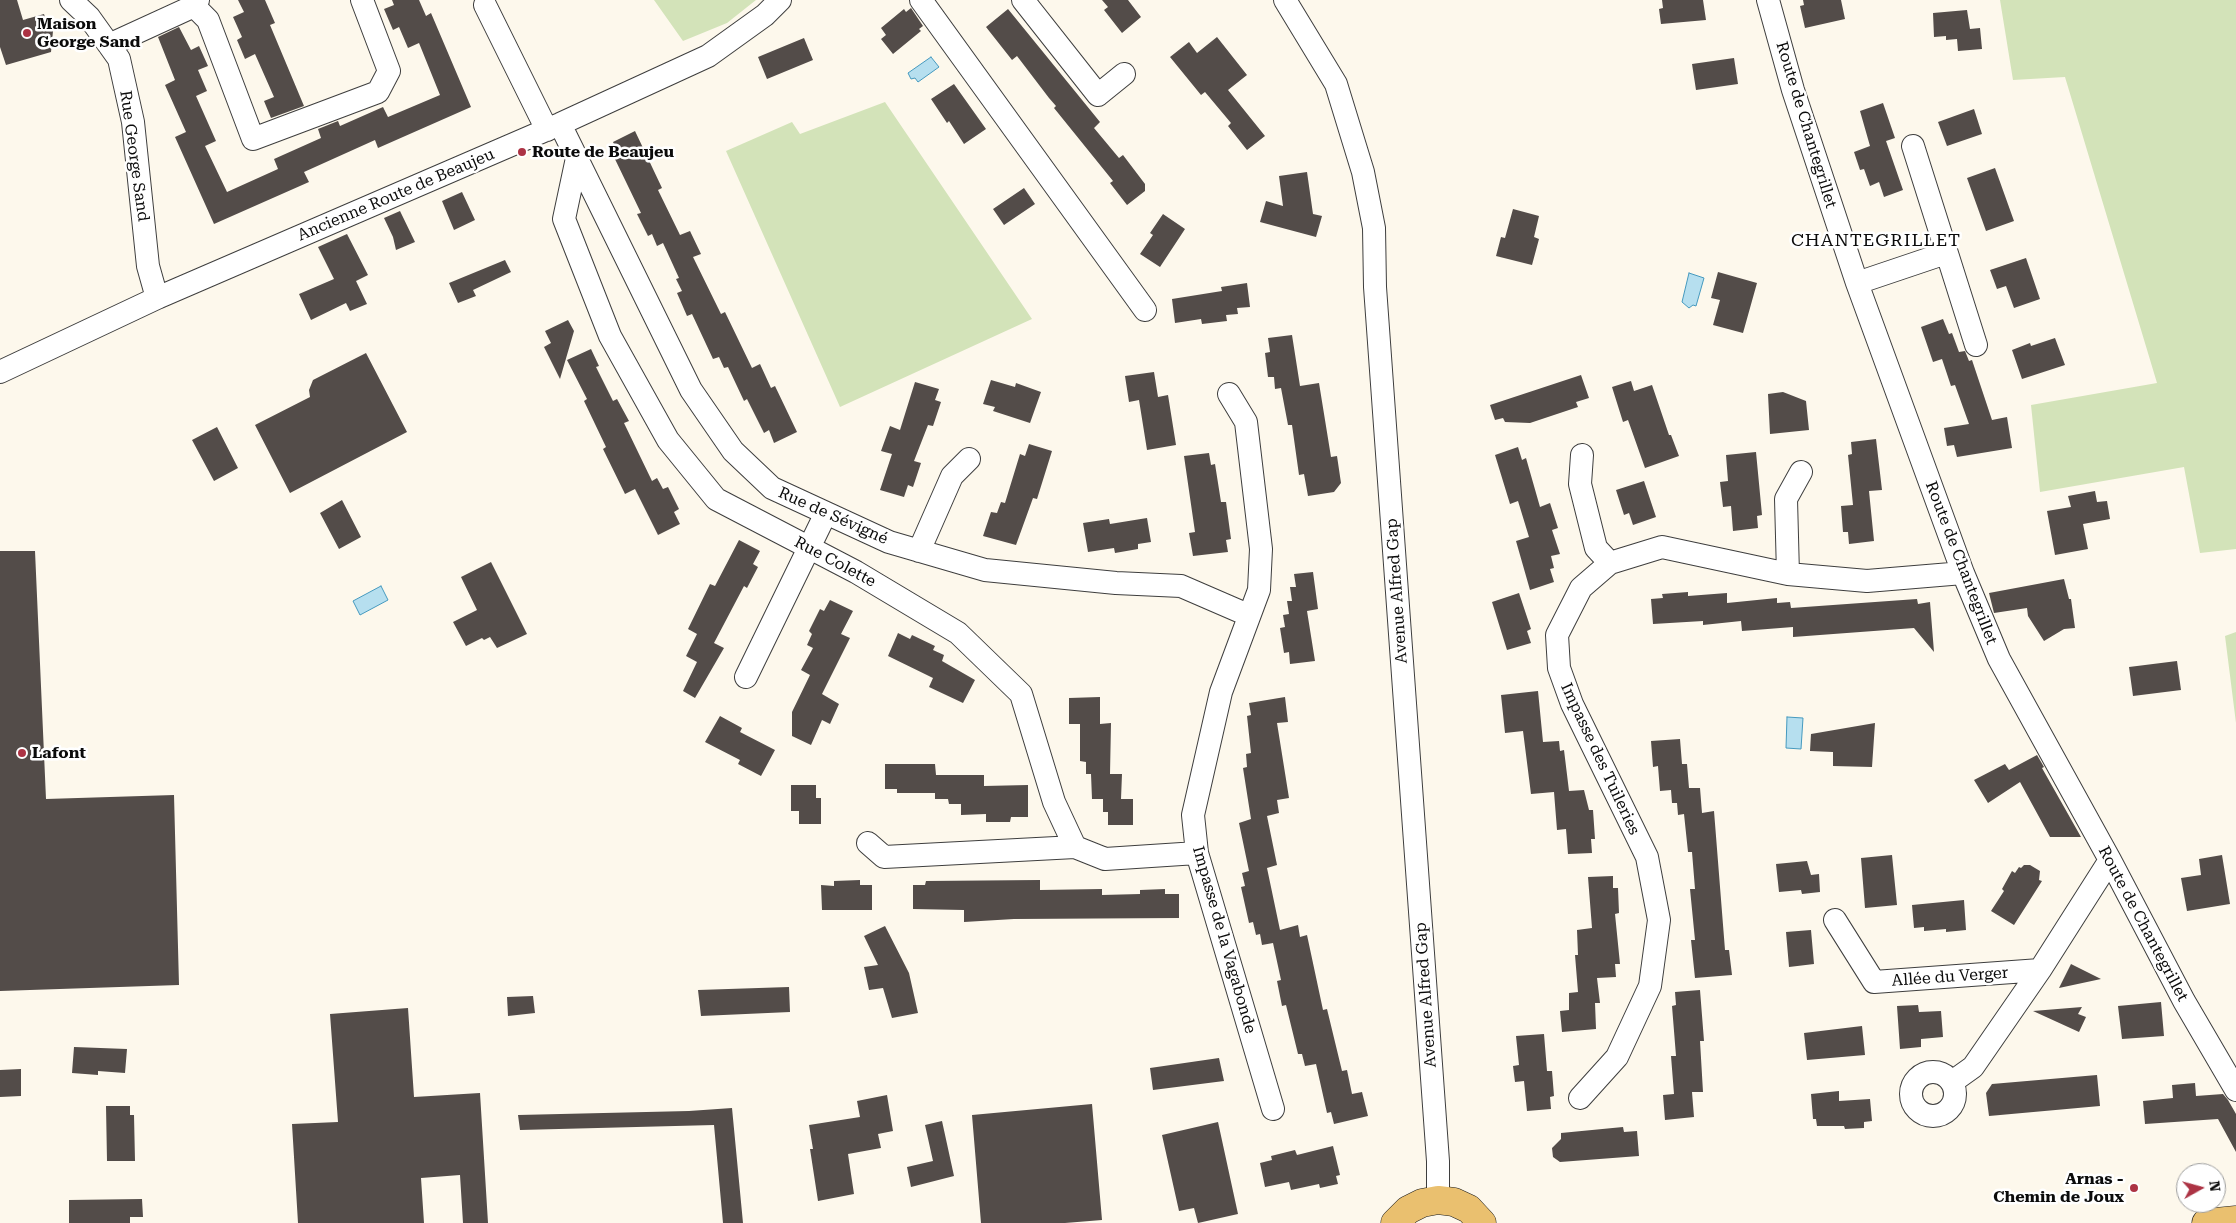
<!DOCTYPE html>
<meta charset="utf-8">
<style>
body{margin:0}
#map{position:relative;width:2236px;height:1223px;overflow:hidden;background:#fdf8ec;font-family:"Roboto Serif",serif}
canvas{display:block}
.north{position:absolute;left:2176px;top:1163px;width:50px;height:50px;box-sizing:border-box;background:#fff;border:1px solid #9d9d9d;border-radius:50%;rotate:83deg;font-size:14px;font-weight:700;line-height:20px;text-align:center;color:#0b0b0b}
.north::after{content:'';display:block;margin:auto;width:18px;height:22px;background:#ac3344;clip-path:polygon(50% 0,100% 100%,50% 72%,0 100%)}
</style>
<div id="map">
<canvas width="2236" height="1223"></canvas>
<div class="north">N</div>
</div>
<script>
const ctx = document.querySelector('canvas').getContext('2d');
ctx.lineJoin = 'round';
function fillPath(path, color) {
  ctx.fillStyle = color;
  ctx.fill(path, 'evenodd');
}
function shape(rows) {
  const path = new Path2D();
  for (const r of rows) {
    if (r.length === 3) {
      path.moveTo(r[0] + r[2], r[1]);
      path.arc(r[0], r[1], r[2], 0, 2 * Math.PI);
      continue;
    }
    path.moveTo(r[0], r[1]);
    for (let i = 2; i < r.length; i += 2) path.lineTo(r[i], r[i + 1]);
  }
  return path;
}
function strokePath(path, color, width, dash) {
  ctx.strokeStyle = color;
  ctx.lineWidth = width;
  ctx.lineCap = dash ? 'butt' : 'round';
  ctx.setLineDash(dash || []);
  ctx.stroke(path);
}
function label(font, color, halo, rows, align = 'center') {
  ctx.font = font + ' "Roboto Serif",serif';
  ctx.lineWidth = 5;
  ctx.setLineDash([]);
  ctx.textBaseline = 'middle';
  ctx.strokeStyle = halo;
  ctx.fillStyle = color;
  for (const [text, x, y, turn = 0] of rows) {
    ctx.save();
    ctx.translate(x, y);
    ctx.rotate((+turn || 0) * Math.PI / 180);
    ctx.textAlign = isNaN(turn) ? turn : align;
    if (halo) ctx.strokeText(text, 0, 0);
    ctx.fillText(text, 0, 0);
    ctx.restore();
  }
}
fillPath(shape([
 [654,0,756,0,727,23,683,41],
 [2000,0,2236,0,2236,549,2200,553,2184,467,2040,492,2031,405,2157,383,2065,77,2013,80],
 [885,102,1032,319,840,407,726,151,792,122,800,134],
 [2236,632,2236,723,2225,636]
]), '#d3e3b9');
const water = shape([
 [931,57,939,67,918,82,915,78,911,79,908,73,931,57],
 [1689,273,1704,278,1696,306,1693,305,1689,308,1682,302,1689,273],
 [381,586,388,600,360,615,353,601,381,586],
 [1787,717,1803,718,1801,749,1786,748,1787,717]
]);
fillPath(water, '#b6dfef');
strokePath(water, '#4599be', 1);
fillPath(shape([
 [0,0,17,0,23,20,44,14,48,27,53,31,51,52,6,65,0,47],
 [238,0,265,0,275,23,270,25,304,106,271,118,264,101,274,97,255,54,245,59,237,40,242,37,233,17,244,12],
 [392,0,419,0,426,16,431,13,471,107,378,148,375,140,304,172,309,182,214,224,175,137,186,132,165,85,175,80,158,37,179,27,191,50,199,46,208,66,198,70,207,91,196,96,216,141,205,146,227,192,278,169,274,159,321,138,318,129,338,121,340,126,383,107,388,117,440,95,419,43,408,48,399,27,393,30,384,9,394,5],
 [1102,0,1128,0,1141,17,1122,33,1104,10,1108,7],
 [1662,0,1703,0,1706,20,1661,24,1659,9,1663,8],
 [1803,0,1841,0,1845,19,1805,28,1800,6,1804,5],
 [911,8,923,26,919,29,921,31,893,54,881,39,886,35,881,28,904,9,906,12],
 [1008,9,1100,122,1094,128,1119,158,1123,155,1145,184,1145,191,1127,205,1110,183,1113,181,1054,108,1056,106,1049,98,1017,56,1012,60,986,27],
 [1967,10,1970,29,1980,28,1982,49,1958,51,1957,39,1946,40,1946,36,1934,37,1933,13],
 [1217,37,1247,75,1228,90,1265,136,1247,150,1228,126,1231,123,1205,92,1201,95,1170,57,1189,42,1197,53],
 [804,38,813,60,767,79,758,57],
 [1734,58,1738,84,1696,90,1692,64],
 [954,84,986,129,964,144,949,121,947,123,931,99],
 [1883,103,1895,138,1886,141,1903,190,1884,197,1879,182,1870,186,1864,169,1860,170,1854,152,1870,146,1860,111],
 [1974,109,1982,134,1947,146,1938,122],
 [635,131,662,188,658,190,680,235,690,231,701,254,693,257,721,314,725,312,752,368,760,364,771,388,775,386,797,432,774,443,769,430,764,433,747,399,744,401,728,367,724,368,719,357,713,359,692,314,687,316,677,293,682,291,676,279,679,278,663,243,657,246,652,234,648,236,637,214,641,213,613,155,618,153,613,142],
 [1995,168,2014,221,1986,231,1967,178],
 [1307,172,1313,214,1322,216,1316,237,1260,222,1266,201,1283,206,1279,176],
 [1024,188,1035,204,1004,225,993,209],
 [462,192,475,220,454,230,442,201],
 [1513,209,1539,216,1534,237,1539,239,1532,265,1496,256,1501,237,1505,238],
 [400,211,415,242,396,250,393,237,384,218],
 [1163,214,1185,229,1160,267,1140,254,1153,235,1150,233],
 [347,234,368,275,356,281,367,304,350,311,346,303,311,320,299,294,334,279,318,247],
 [2026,258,2040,299,2014,308,2006,286,1997,289,1990,270],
 [505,260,511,272,473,290,476,296,458,303,449,283],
 [1718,272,1757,283,1743,333,1713,325,1720,300,1711,298],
 [1247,283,1250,307,1237,308,1238,314,1226,315,1227,321,1202,324,1201,319,1175,323,1172,299,1222,291,1221,287],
 [1943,319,1949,334,1952,333,1959,352,1965,351,1969,361,1972,360,1992,420,2007,417,2012,448,1957,457,1954,445,1947,446,1944,428,1969,424,1955,385,1951,386,1942,359,1933,362,1921,327],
 [568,320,574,331,560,379,544,347,551,343,545,331],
 [1292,335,1300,386,1319,383,1331,457,1337,456,1341,483,1334,492,1308,496,1304,474,1299,475,1292,425,1288,425,1281,388,1275,389,1274,377,1268,377,1265,353,1270,352,1268,338],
 [2055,338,2065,365,2022,379,2012,350,2030,343,2031,346],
 [591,349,599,366,596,367,613,401,617,399,629,421,624,423,652,481,657,478,663,489,668,487,679,509,674,512,680,524,658,535,635,489,625,494,603,449,606,447,584,401,587,399,567,360],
 [366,353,407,432,290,493,255,425,310,397,309,390,313,380],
 [1154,372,1158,397,1168,395,1176,445,1147,450,1139,400,1129,402,1125,376],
 [1581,375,1589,398,1576,402,1578,407,1530,423,1505,422,1503,418,1495,420,1490,405],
 [991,380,1015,387,1016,383,1041,392,1030,423,993,411,995,407,983,404],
 [1631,381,1634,391,1652,385,1669,435,1671,435,1679,456,1645,468,1628,420,1623,422,1612,387],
 [915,382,939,389,935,400,941,402,933,426,928,425,914,461,921,463,913,487,908,485,904,497,880,490,892,454,881,451,890,426,900,430],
 [1783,392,1806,401,1809,430,1770,434,1768,394],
 [217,427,238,468,214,481,192,440],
 [1876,439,1882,490,1869,491,1874,541,1849,544,1848,532,1843,532,1841,506,1853,505,1848,455,1852,454,1851,442],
 [1029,444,1052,451,1037,499,1033,498,1016,545,983,536,991,512,997,513,1001,502,1005,503,1020,454,1025,456],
 [1518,447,1522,460,1526,458,1540,507,1550,503,1558,528,1552,530,1560,554,1551,556,1554,568,1550,569,1554,582,1530,590,1516,541,1529,537,1518,501,1510,504,1495,455],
 [1756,452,1762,515,1757,516,1758,528,1733,531,1731,506,1723,507,1720,482,1728,481,1726,455],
 [1209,453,1211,465,1215,464,1221,502,1226,502,1231,539,1226,540,1228,552,1193,556,1189,533,1195,532,1184,456],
 [1644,481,1656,517,1633,525,1629,513,1624,515,1616,490],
 [2095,491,2097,502,2107,501,2110,519,2083,524,2088,549,2055,555,2047,511,2071,507,2068,496],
 [342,500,361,537,339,549,320,513],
 [1147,518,1151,542,1138,544,1138,549,1115,553,1114,548,1088,552,1083,523,1109,519,1110,524],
 [739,540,760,551,753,564,758,567,747,588,744,586,714,643,724,648,695,698,683,691,697,662,686,656,697,634,688,629,710,584,715,586],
 [0,551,35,551,46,799,174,795,179,985,0,991],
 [491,562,527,634,497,648,490,637,484,640,482,638,466,646,453,622,477,610,461,577],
 [1313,572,1318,609,1307,611,1315,661,1290,664,1289,652,1284,653,1280,628,1285,627,1283,615,1289,614,1287,601,1292,601,1290,587,1296,587,1294,574],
 [2064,579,2069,599,2071,599,2075,628,2064,629,2044,641,2028,616,2027,608,1994,613,1989,593],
 [1688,592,1688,596,1727,593,1727,603,1777,598,1777,603,1790,602,1791,608,1917,599,1918,604,1930,602,1934,652,1914,628,1793,637,1793,627,1742,631,1741,621,1703,625,1703,621,1653,624,1651,599,1663,598,1662,594],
 [1519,593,1531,629,1527,631,1531,643,1507,650,1492,602],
 [830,600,853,611,841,634,850,638,822,694,839,704,830,724,822,720,811,745,792,736,792,712,810,675,801,670,813,648,807,645,812,634,809,631,820,609,824,611],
 [898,633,910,639,912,635,935,646,933,650,944,655,942,661,975,680,963,703,929,687,933,678,888,656],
 [2177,661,2181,690,2133,696,2129,667],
 [1538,691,1543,742,1559,741,1560,751,1564,750,1569,791,1584,790,1589,810,1593,810,1595,839,1591,839,1592,853,1568,854,1566,829,1557,830,1554,792,1531,794,1523,731,1505,733,1501,695],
 [1100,697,1100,724,1111,723,1110,774,1122,774,1121,799,1133,799,1133,825,1108,825,1108,812,1103,812,1103,799,1092,799,1091,774,1086,774,1086,762,1080,761,1080,724,1069,724,1069,698],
 [1285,697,1288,722,1277,723,1289,798,1277,800,1279,813,1267,816,1277,865,1267,868,1280,930,1298,925,1300,937,1307,935,1323,1010,1327,1009,1342,1071,1347,1070,1352,1094,1362,1092,1368,1116,1334,1124,1331,1112,1327,1113,1316,1064,1305,1066,1302,1054,1298,1054,1286,1005,1282,1006,1277,981,1281,980,1273,943,1262,945,1260,934,1256,935,1253,922,1249,923,1241,887,1245,886,1242,873,1249,871,1239,823,1251,819,1243,768,1247,767,1246,754,1251,753,1247,716,1251,715,1249,703],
 [720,716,742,728,740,732,775,750,761,776,738,764,740,760,705,742],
 [1875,723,1872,767,1833,766,1833,752,1810,751,1811,734],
 [1680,739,1682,764,1687,764,1689,788,1700,788,1702,813,1714,811,1725,950,1729,950,1732,975,1695,978,1691,940,1695,940,1690,889,1695,889,1692,852,1688,852,1684,814,1678,815,1677,803,1672,803,1671,790,1660,791,1658,766,1653,767,1651,741],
 [2037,755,2044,767,2042,768,2081,837,2050,837,2020,782,1988,803,1974,780,2005,764,2009,770],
 [885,764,935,764,936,775,984,775,984,786,1028,785,1028,817,1011,817,1010,822,986,822,986,814,961,815,961,804,949,804,948,799,935,799,935,793,897,793,897,789,885,789],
 [791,785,816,785,816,798,821,798,821,824,799,824,799,811,791,811],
 [1892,855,1897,905,1865,908,1861,858],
 [2222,855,2230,904,2187,911,2181,878,2201,875,2199,859],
 [1807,861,1811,875,1819,874,1820,892,1802,894,1801,890,1779,892,1776,864],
 [2024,865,2030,865,2040,871,2039,880,2042,881,2014,925,1991,911,2004,891,2002,889,2012,871,2015,873,2019,867,2021,868],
 [1613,876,1613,888,1618,888,1619,913,1615,914,1620,964,1615,964,1616,977,1597,978,1600,1003,1595,1003,1596,1029,1562,1032,1560,1011,1569,1010,1569,993,1578,992,1575,955,1578,955,1577,930,1592,928,1588,877],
 [860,880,860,885,872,885,872,910,822,910,821,885,834,886,834,881],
 [1040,880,1040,890,1102,889,1102,895,1140,894,1140,890,1165,889,1165,894,1179,894,1179,918,1014,919,964,922,964,910,913,909,913,885,925,885,926,881],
 [1964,900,1966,930,1946,932,1946,929,1924,931,1924,927,1914,928,1912,905],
 [885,926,909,973,918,1013,892,1018,883,988,869,990,864,967,878,965,864,936],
 [1811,930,1814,964,1789,967,1786,932],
 [2071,964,2101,979,2059,988],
 [789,987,790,1012,701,1016,698,990],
 [1700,990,1704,1041,1700,1041,1703,1092,1692,1092,1694,1117,1665,1120,1663,1095,1674,1094,1671,1056,1676,1056,1672,1006,1676,1005,1675,992],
 [533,996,535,1013,508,1016,507,997],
 [2161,1002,2164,1036,2122,1039,2118,1006],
 [1918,1005,1919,1012,1941,1011,1943,1037,1921,1039,1921,1047,1900,1049,1897,1006],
 [2082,1007,2078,1014,2086,1017,2079,1032,2033,1011],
 [408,1008,414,1097,480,1093,488,1223,463,1223,460,1175,421,1178,424,1223,298,1223,292,1124,338,1122,330,1014],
 [1862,1026,1865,1055,1807,1060,1804,1033],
 [1544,1034,1547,1071,1552,1071,1554,1096,1550,1097,1551,1109,1527,1111,1524,1081,1515,1082,1513,1066,1519,1065,1516,1036],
 [74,1047,127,1049,125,1073,98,1071,98,1075,72,1073],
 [1219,1058,1224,1081,1153,1090,1150,1068],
 [21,1069,21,1096,0,1097,0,1070],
 [2097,1075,2100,1106,1989,1116,1986,1093,1992,1084],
 [2195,1083,2196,1096,2223,1094,2228,1100,2236,1114,2236,1152,2218,1119,2145,1124,2143,1101,2173,1098,2172,1085],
 [1839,1091,1839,1101,1870,1099,1872,1121,1864,1122,1864,1128,1845,1129,1844,1126,1817,1126,1816,1119,1813,1119,1811,1094],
 [887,1095,893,1131,878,1134,881,1148,848,1154,854,1194,818,1201,810,1149,813,1149,809,1125,860,1117,857,1101],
 [1092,1104,1102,1220,1065,1223,981,1223,972,1115],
 [106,1106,130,1106,130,1115,134,1115,135,1161,107,1161],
 [732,1108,743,1223,723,1223,714,1125,520,1130,518,1115,689,1111],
 [942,1121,954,1176,911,1187,907,1167,933,1161,925,1125],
 [1218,1122,1238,1214,1198,1223,1194,1208,1179,1211,1162,1135],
 [1623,1127,1624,1132,1637,1131,1639,1156,1560,1162,1553,1157,1552,1148,1561,1139,1561,1133],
 [1333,1146,1340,1175,1336,1176,1338,1184,1320,1188,1319,1184,1291,1190,1289,1182,1265,1187,1260,1163,1272,1160,1271,1156,1295,1150,1297,1155],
 [142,1199,143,1217,130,1217,130,1223,69,1223,69,1200]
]), '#534c49');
const minor = shape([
 [71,0,89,17,119,59,133,122,148,266,157,298],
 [921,0,1145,310],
 [1023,0,1098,95,1124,74],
 [1285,0,1336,84,1363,172,1374,228,1375,287,1438,1161,1438,1200],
 [1768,0,1793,90,1857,283,1963,573,1999,659,2110,860,2184,1001,2236,1090],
 [485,5,547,130],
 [194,6,208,20,253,139,378,92,389,71,362,0],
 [109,45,194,6,198,0],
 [560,124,691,390,733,451,772,488,889,542,985,570,1116,583,1181,586,1248,615],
 [1913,146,1976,345],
 [577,158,564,219,610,336,668,440,716,499,856,572,958,633,1021,694,1054,802,1075,847,1105,859,1197,853],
 [1857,283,1946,253],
 [0,372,157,298,560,124,708,56,765,15,780,0],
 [1229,394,1246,422,1261,549,1259,590,1221,692,1193,815,1197,853,1273,1109],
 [1582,455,1580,484,1596,548,1610,563],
 [919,551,952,476,969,459],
 [1788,574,1786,499,1801,472],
 [746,677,826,513],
 [868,843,884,857,1075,847],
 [1835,920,1874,982,2040,970],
 [1933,1094,22],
 [1952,1082,1973,1067,2040,970,2110,860],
 [1580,1098,1617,1057,1650,986,1659,920,1647,857,1572,704,1559,668,1557,635,1581,588,1610,563,1662,547,1788,574,1867,581,1963,573]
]);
const primary = shape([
 [1395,1223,1408,1210,1422,1203,1438,1200,1454,1202,1469,1209,1482,1223],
 [2206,1223,2236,1220]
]);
strokePath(minor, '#3e3e3e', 24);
strokePath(primary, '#1c1c1c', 29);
strokePath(minor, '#fff', 22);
strokePath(primary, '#eac06f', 28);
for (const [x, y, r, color] of [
 [27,33,5,"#ac3344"],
 [522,152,5,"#ac3344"],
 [22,753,5,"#ac3344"],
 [2134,1188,5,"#ac3344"]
]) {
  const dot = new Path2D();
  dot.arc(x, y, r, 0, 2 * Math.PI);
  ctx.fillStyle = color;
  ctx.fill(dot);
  strokePath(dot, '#fff', 2);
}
label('bold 16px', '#0b0b0b', '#fff', [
 ["Maison",37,24],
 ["George Sand",37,42],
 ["Route de Beaujeu",532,152],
 ["Lafont",32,753],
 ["Arnas -",2124,1179,"right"],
 ["Chemin de Joux",2124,1197,"right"]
], 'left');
label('16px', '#0b0b0b', '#fff', [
 ["Route de Chantegrillet",1806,125,73],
 ["Rue George Sand",134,156,82],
 ["Ancienne Route de Beaujeu",396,195,-23],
 ["Rue de Sévigné",833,516,24],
 ["Rue Colette",835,562,28],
 ["Route de Chantegrillet",1961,563,69],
 ["Avenue Alfred Gap",1397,591,-94],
 ["Impasse des Tuileries",1600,759,65],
 ["Route de Chantegrillet",2143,924,62],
 ["Impasse de la Vagabonde",1224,940,74],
 ["Allée du Verger",1950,977,-4],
 ["Avenue Alfred Gap",1426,995,-94]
]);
ctx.letterSpacing = '1px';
label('18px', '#0b0b0b', '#fff', [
 ["CHANTEGRILLET",1876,241]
]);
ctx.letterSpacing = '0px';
</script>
